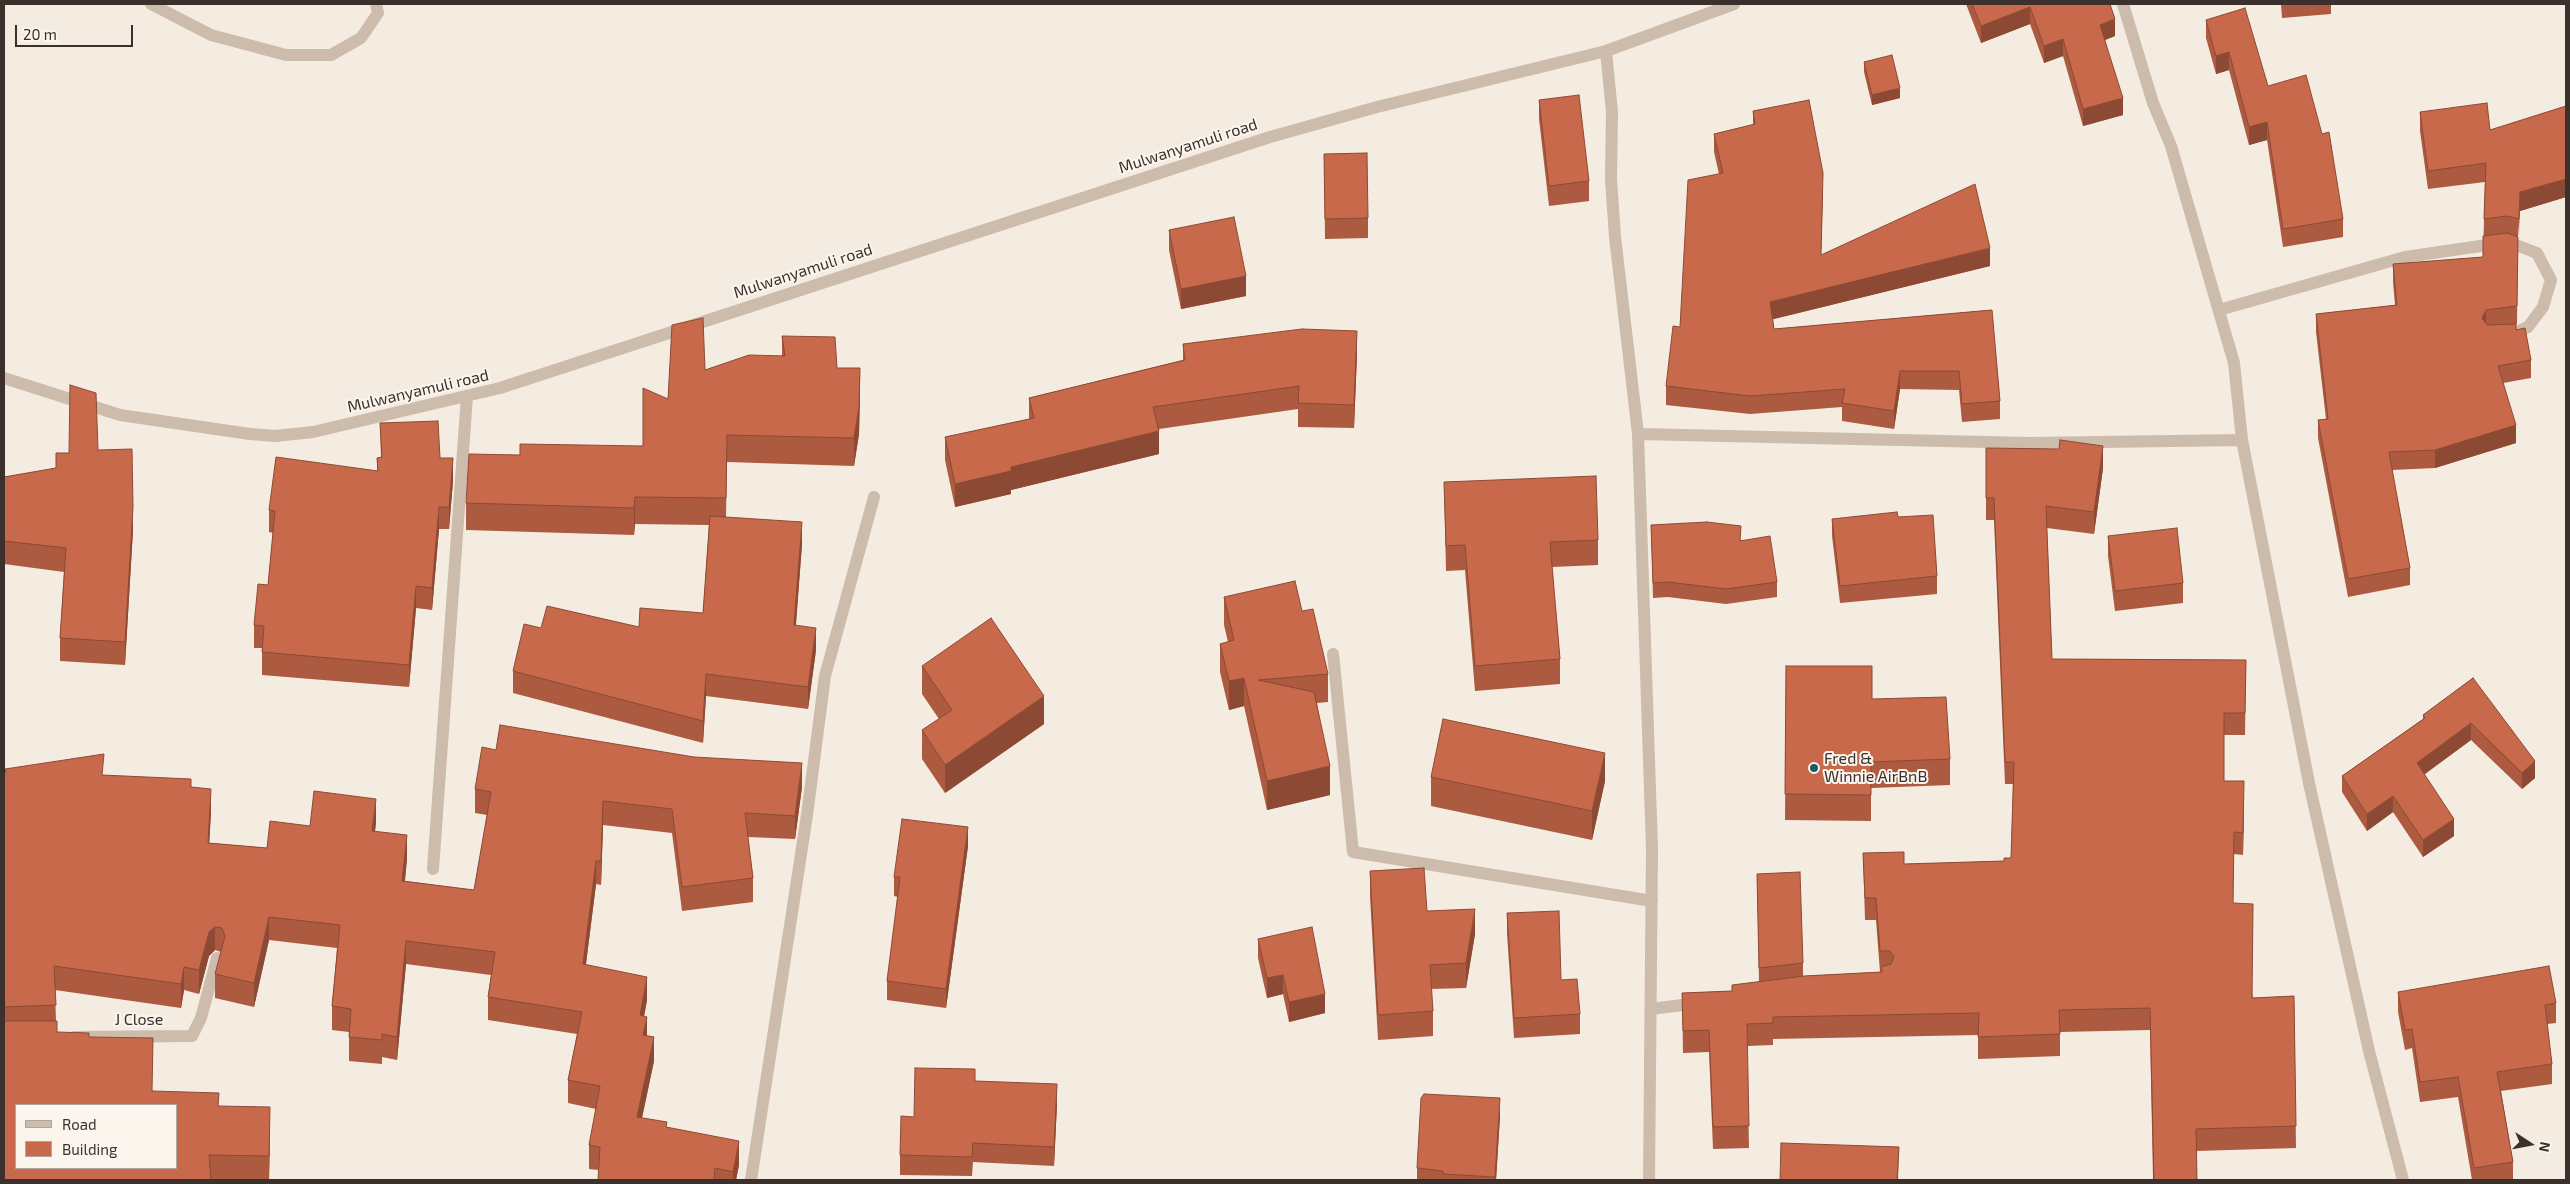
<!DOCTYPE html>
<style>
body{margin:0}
#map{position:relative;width:2570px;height:1184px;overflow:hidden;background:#f4ebe1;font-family:"Exo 2",sans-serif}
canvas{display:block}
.frame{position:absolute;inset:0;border:5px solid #3b302b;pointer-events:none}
.legend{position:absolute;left:15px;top:1104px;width:162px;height:65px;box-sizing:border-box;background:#fbf5ee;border:1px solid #aea6a0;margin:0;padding:6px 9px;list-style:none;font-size:15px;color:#3b302b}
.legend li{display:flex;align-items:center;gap:10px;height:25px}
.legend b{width:25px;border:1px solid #aea6a0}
.north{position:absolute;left:2505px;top:1119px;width:50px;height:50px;-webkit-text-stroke:4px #fbf5ee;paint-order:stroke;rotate:101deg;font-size:14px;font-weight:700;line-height:20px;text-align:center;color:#3b302b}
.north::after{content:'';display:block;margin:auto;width:18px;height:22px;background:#3b302b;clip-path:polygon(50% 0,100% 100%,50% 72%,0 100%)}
.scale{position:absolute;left:15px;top:25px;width:118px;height:22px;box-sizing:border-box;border:2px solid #3b302b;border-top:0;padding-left:6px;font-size:15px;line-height:18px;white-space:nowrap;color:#3b302b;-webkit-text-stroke:4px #fbf5ee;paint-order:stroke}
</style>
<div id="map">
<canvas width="2570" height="1184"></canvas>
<div class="frame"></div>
<ul class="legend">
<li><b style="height:6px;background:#cdbbac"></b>Road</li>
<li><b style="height:14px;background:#c8694b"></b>Building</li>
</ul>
<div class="north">N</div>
<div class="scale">20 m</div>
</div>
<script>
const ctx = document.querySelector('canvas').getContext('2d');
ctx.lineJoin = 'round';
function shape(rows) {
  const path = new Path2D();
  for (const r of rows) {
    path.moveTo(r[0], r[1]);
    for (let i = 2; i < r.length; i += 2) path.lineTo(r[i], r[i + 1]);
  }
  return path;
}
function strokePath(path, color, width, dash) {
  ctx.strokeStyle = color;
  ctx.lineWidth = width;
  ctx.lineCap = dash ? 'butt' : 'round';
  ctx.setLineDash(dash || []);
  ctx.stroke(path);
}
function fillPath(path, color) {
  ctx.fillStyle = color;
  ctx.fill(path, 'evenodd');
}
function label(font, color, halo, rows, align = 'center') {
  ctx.font = font + ' "Exo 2",sans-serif';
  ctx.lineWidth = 4;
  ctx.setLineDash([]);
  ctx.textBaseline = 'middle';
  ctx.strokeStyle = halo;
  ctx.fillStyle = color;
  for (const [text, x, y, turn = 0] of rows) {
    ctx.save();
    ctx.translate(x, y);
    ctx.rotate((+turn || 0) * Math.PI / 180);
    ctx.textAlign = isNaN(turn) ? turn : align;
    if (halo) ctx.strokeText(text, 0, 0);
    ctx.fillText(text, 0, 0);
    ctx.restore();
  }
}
strokePath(shape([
 [151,4,211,35,286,55,331,55,361,38,378,13,376,4],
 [2123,4,2153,103,2171,146,2234,363,2242,440,2309,783,2369,1051,2403,1180],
 [1606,51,1612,112,1611,179,1615,237,1638,434,1652,849,1649,1180],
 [2219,310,2405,257,2508,242,2537,253,2551,280,2543,307,2528,327,2510,335],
 [4,378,120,415,250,434,275,436,313,432,500,388,1270,137,1377,107,1606,51,1734,4],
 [1638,434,2030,443,2242,440],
 [1333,654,1353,852,1652,901],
 [433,869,467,396],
 [1651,1009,1698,1003],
 [74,1037,192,1036,201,1018,217,958],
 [751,1180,807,815,825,676,874,497]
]), '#cdbbac', 12);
fillPath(shape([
 [1966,4,2110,4,2115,36,2105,40,2123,115,2083,126,2063,56,2044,63,2030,24,1981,43],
 [2281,4,2331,4,2331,14,2282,18],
 [2206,20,2268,86,2343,219,2343,237,2283,247,2267,140,2249,145,2229,70,2216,74,2206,38],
 [1864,62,1900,98,1872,105,1864,72],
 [1539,100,1589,181,1589,201,1549,206,1539,119],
 [2566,106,2566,197,2520,211,2518,237,2517,324,2514,324,2531,360,2531,378,2503,383,2516,443,2435,468,2392,470,2410,568,2410,585,2348,597,2318,438,2318,420,2326,419,2316,332,2316,314,2395,305,2393,282,2393,264,2483,257,2485,182,2428,189,2420,131,2420,112,2490,130],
 [1753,111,1823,191,1821,255,1990,266,1773,319,1774,329,1992,310,2000,401,2000,419,1962,422,1959,390,1900,389,1894,429,1842,421,1842,407,1750,414,1666,405,1666,386,1719,174,1714,152,1714,134,1753,125],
 [1324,154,1368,218,1368,238,1325,239],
 [1169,230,1246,296,1181,309,1169,250],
 [782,336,837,368,860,395,859,434,854,466,727,462,726,517,802,544,796,625,816,650,808,709,706,696,703,743,513,693,513,671,541,628,639,627,703,613,709,525,635,524,634,535,466,530,466,503,520,455,643,446,668,399,705,370,782,356],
 [1183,344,1357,354,1354,428,1298,427,1298,409,1159,429,1159,454,1011,490,1011,494,955,507,945,460,945,437,1029,419,1029,398,1183,360],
 [380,423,440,458,453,481,449,529,439,529,432,610,416,608,409,687,262,675,262,648,254,648,254,625,268,585,273,533,269,532,269,510,377,471,377,458,381,457],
 [1986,448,2103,468,2094,534,2047,528,2052,659,2246,660,2245,735,2224,735,2224,781,2244,803,2243,855,2234,854,2233,903,2253,998,2294,996,2296,1148,2196,1151,2197,1180,2153,1180,2150,1030,2060,1032,2060,1056,1978,1059,1978,1035,1773,1039,1773,1045,1747,1046,1749,1148,1713,1149,1709,1052,1683,1053,1682,993,1732,991,1759,982,1757,874,1803,963,1803,976,1880,972,1876,920,1865,920,1863,853,1904,864,2004,861,2011,858,2013,784,2005,784,1994,520,1986,520],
 [98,450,133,530,125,665,60,661,60,638,64,572,4,564,4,477,56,469,69,453],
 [1444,482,1598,540,1598,565,1552,567,1560,659,1560,684,1475,691,1465,570,1446,571],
 [1898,517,1937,576,1937,594,1840,603,1832,536,1832,519],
 [1651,525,1741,540,1777,582,1777,597,1726,604,1668,597,1653,598],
 [2108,536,2183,583,2183,603,2115,611,2108,556],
 [1224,597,1302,611,1328,674,1328,702,1317,703,1330,795,1267,810,1244,706,1229,710,1220,672,1220,644,1228,642,1224,625],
 [922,666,1044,724,945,793,922,759,922,730,939,719,922,694],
 [1786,666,1872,699,1950,759,1950,785,1871,788,1871,821,1785,820],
 [2473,678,2535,778,2522,789,2471,740,2424,774,2454,836,2423,857,2393,812,2367,831,2342,792,2342,776,2423,719,2423,715],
 [496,750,802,787,795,839,748,837,753,878,753,902,682,911,672,833,603,825,601,885,596,884,586,964,647,1000,644,1016,647,1036,654,1061,642,1118,667,1128,739,1165,736,1180,598,1180,599,1170,589,1169,589,1145,596,1109,568,1103,568,1080,577,1034,488,1020,488,997,491,975,406,964,397,1060,382,1057,382,1064,349,1061,349,1032,332,1030,332,1006,337,948,269,940,254,1007,215,998,215,974,221,952,215,950,209,956,199,994,184,990,181,1008,55,990,56,1021,57,1032,89,1037,153,1091,219,1106,270,1131,269,1180,211,1179,4,1180,4,772,5,772,5,769,104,775,191,787,211,812,209,843,267,848,310,826,376,822,375,832,407,859,405,881,474,890,487,815,475,813,475,789],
 [1431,777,1605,781,1592,840,1431,806],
 [968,846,946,1008,887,1000,887,981,898,897,894,896,894,877],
 [1370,871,1427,911,1475,934,1466,988,1431,989,1433,1011,1433,1036,1378,1040,1370,896],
 [1507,913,1561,980,1580,1014,1580,1034,1514,1038,1507,933],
 [1258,939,1325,1013,1289,1022,1283,994,1267,998,1258,958],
 [2398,992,2556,1003,2556,1023,2547,1024,2552,1064,2552,1084,2501,1091,2513,1162,2513,1180,2472,1180,2458,1097,2420,1102,2412,1048,2405,1050,2398,1012],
 [975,1081,1057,1104,1054,1166,973,1162,972,1176,900,1175,900,1155,914,1117],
 [1500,1116,1496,1180,1417,1180,1417,1168]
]), '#ac5a40');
fillPath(shape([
 [2030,7,2030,24,1981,43,1981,26],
 [2115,19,2115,36,2100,42,2100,25],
 [2063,39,2063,56,2044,63,2044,46],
 [2229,52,2229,70,2216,74,2216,56],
 [1900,88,1900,98,1872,105,1872,95],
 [2123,98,2123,115,2083,126,2083,109],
 [2267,122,2267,140,2249,145,2249,127],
 [2566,179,2566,197,2520,211,2519,237,2520,192],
 [1990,248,1990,266,1770,320,1770,302],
 [1246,276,1246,296,1181,309,1181,289],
 [2486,310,2486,328,2482,318],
 [1357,331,1357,354,1354,428,1354,405],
 [860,368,860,395,859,434,854,466,854,438],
 [1900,371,1900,389,1894,429,1894,411],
 [2516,425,2516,443,2435,468,2435,450],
 [1159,431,1159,454,1011,490,1011,494,955,507,955,484,1011,467],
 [2103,446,2103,468,2094,534,2094,512],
 [453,458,453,481,449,529,449,507],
 [635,497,635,524,634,535,634,508],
 [133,507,133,530,125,665,125,642],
 [439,507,439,529,432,610,432,588],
 [802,522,802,544,794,647,794,625],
 [416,586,416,608,409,687,409,665],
 [816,628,816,650,808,709,808,687],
 [706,674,706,696,703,743,703,721],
 [1244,678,1244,706,1229,710,1229,681],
 [1044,696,1044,724,945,793,945,765],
 [2471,723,2471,740,2417,780,2417,763],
 [1605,753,1605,781,1592,840,1592,811],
 [2535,761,2535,778,2522,789,2522,773],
 [802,763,802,787,795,839,795,816],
 [1330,766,1330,795,1267,810,1267,781],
 [2244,781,2244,803,2243,855,2243,833],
 [211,789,211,812,208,867,208,843],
 [2393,796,2393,812,2367,831,2367,814],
 [376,799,376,822,372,855,372,831],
 [603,801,603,825,601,885,601,861],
 [2454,819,2454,836,2423,857,2423,840],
 [968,827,968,846,946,1008,946,989],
 [407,835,407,859,402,905,402,881],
 [596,861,596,884,583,987,583,964],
 [1475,909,1475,934,1466,988,1466,963],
 [269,917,269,940,254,1007,254,983],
 [215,927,215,950,209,956,199,994,199,970,209,932],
 [406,941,406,964,397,1060,397,1037],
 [184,967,184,990,181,1008,181,984],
 [1283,975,1283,994,1267,998,1267,978],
 [647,977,647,1000,640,1039,640,1015],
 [1325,994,1325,1013,1289,1022,1289,1002],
 [647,1017,647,1040,643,1035],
 [654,1037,654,1061,637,1141,637,1117],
 [1057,1084,1057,1104,1054,1166,1054,1147],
 [1500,1098,1500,1116,1496,1180,1495,1180],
 [270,1107,270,1131,269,1180,269,1156],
 [739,1141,739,1165,736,1180,733,1180,733,1172],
 [1899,1147,1898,1180,1897,1180]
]), '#8c4a34');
const building = shape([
 [1972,4,2110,4,2115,19,2100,25,2123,98,2083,109,2063,39,2044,46,2030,7,1981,26,1972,4],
 [2245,8,2268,86,2306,75,2322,134,2329,132,2343,219,2283,229,2267,122,2249,127,2229,52,2216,56,2206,20,2245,8],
 [1892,55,1900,88,1872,95,1864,62,1892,55],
 [1579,95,1589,181,1549,186,1539,100,1579,95],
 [1809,100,1823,173,1821,255,1975,184,1990,248,1770,302,1774,329,1992,310,2000,401,1962,404,1959,371,1900,371,1894,411,1842,403,1845,389,1750,396,1666,386,1673,326,1680,327,1688,180,1723,173,1714,134,1755,124,1753,111,1809,100],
 [2487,103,2490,130,2566,106,2566,179,2520,192,2519,219,2507,216,2484,219,2486,163,2428,171,2420,112,2487,103],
 [1367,153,1368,218,1325,219,1324,154,1367,153],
 [1234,217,1246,276,1181,289,1169,230,1234,217],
 [2507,233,2518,237,2517,306,2486,310,2482,318,2487,325,2516,324,2516,330,2525,328,2531,360,2498,366,2516,425,2435,450,2389,452,2410,568,2348,579,2318,420,2328,419,2316,314,2397,305,2393,264,2483,257,2483,236,2507,233],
 [703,318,705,370,749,355,785,356,782,336,835,337,837,368,860,368,859,407,854,438,727,435,726,498,635,497,634,508,466,503,469,454,520,455,520,444,643,446,643,388,668,399,672,325,703,318],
 [1302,329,1357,331,1354,405,1298,403,1299,386,1153,407,1159,431,1011,467,1011,471,955,484,945,437,1034,418,1029,398,1185,360,1183,344,1302,329],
 [70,385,96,393,98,450,132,449,133,507,125,642,60,638,66,548,4,541,4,477,56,468,56,453,69,453,70,385],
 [438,421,440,458,453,458,449,507,439,507,432,588,416,586,409,665,262,652,264,626,254,625,258,584,268,585,275,511,269,510,276,457,378,471,377,458,382,457,380,423,438,421],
 [2060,440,2103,446,2094,512,2046,506,2052,659,2246,660,2245,713,2224,713,2224,781,2244,781,2243,833,2234,832,2233,903,2253,904,2252,998,2294,996,2296,1126,2196,1129,2197,1180,2154,1180,2150,1008,2059,1010,2060,1034,1978,1037,1979,1013,1773,1017,1773,1023,1747,1024,1749,1126,1713,1127,1709,1030,1683,1031,1682,993,1732,991,1732,985,1804,976,1882,972,1881,967,1891,964,1894,957,1890,951,1880,951,1876,898,1865,898,1863,853,1904,852,1904,864,2004,861,2004,858,2011,858,2014,762,2005,762,1994,498,1986,498,1986,448,2059,449,2060,440],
 [1596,476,1598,540,1550,542,1560,659,1475,666,1465,545,1446,546,1444,482,1596,476],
 [1897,512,1898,517,1933,515,1937,576,1840,586,1832,519,1897,512],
 [710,516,802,522,794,625,816,628,808,687,706,674,703,721,513,671,524,624,541,628,547,606,639,627,640,608,703,613,710,516],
 [1707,522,1741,526,1740,541,1770,536,1777,582,1726,589,1668,582,1653,583,1651,525,1707,522],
 [2177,528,2183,583,2115,591,2108,536,2177,528],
 [1295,581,1302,611,1313,609,1328,674,1258,680,1314,692,1330,766,1267,781,1244,678,1229,681,1220,644,1234,640,1224,597,1295,581],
 [991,618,1044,696,945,765,922,730,952,710,922,666,991,618],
 [1786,666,1872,666,1872,699,1946,697,1950,759,1871,762,1871,795,1785,794,1786,666],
 [2473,678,2535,761,2522,773,2471,723,2417,763,2454,819,2423,840,2393,796,2367,814,2342,776,2425,718,2423,715,2473,678],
 [1443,719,1605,753,1592,811,1431,777,1443,719],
 [500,725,694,757,802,763,795,816,745,813,753,878,682,887,672,809,603,801,601,861,596,861,583,964,647,977,640,1015,647,1017,643,1035,654,1037,637,1117,667,1122,666,1127,739,1141,733,1172,715,1168,714,1180,598,1180,600,1147,589,1145,600,1086,568,1080,582,1012,488,997,495,952,406,941,397,1037,382,1034,382,1040,349,1037,351,1009,332,1006,340,925,269,917,254,983,215,974,225,936,222,928,215,927,209,932,199,970,184,967,181,984,54,966,56,1005,4,1007,4,772,6,772,5,769,104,754,102,775,191,779,191,787,211,789,208,843,267,848,270,821,310,826,314,791,376,799,372,831,407,835,402,881,474,890,491,792,475,789,482,747,496,750,500,725],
 [902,819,968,827,946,989,887,981,900,877,894,877,902,819],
 [1424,868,1427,911,1475,909,1466,963,1430,965,1433,1011,1378,1015,1370,871,1424,868],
 [1800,872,1803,963,1759,968,1757,874,1800,872],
 [1559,911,1561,980,1577,979,1580,1014,1514,1018,1507,913,1559,911],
 [1312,927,1325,994,1289,1002,1283,975,1267,978,1258,939,1312,927],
 [2549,966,2556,1003,2545,1005,2552,1064,2497,1072,2513,1162,2474,1168,2458,1077,2420,1082,2412,1029,2405,1030,2398,992,2549,966],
 [4,1021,57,1021,57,1032,89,1033,89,1037,153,1038,152,1091,219,1093,218,1106,270,1107,269,1156,209,1155,211,1180,4,1180,4,1021],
 [16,1105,176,1105,176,1168,16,1168,16,1105],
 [915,1068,975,1069,975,1081,1057,1084,1054,1147,973,1143,972,1157,900,1155,901,1116,914,1117,915,1068],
 [1424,1094,1500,1098,1495,1177,1443,1174,1443,1171,1417,1168,1421,1098,1424,1094],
 [1781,1143,1899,1147,1897,1180,1780,1180,1781,1143]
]);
fillPath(building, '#c8694b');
strokePath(building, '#8c4a34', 1);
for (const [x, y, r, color] of [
 [1814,768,5,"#1f5a5e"]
]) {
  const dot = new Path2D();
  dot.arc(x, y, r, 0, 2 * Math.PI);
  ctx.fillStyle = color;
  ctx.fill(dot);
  strokePath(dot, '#fbf5ee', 2);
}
label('16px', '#3b302b', '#fbf5ee', [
 ["Mulwanyamuli road",1188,146,-18],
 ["Mulwanyamuli road",803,271,-18],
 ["Mulwanyamuli road",418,391,-13],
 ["J Close",139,1020]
]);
label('16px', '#3b302b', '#fbf5ee', [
 ["Fred &",1824,759],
 ["Winnie AirBnB",1824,777]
], 'left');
</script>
